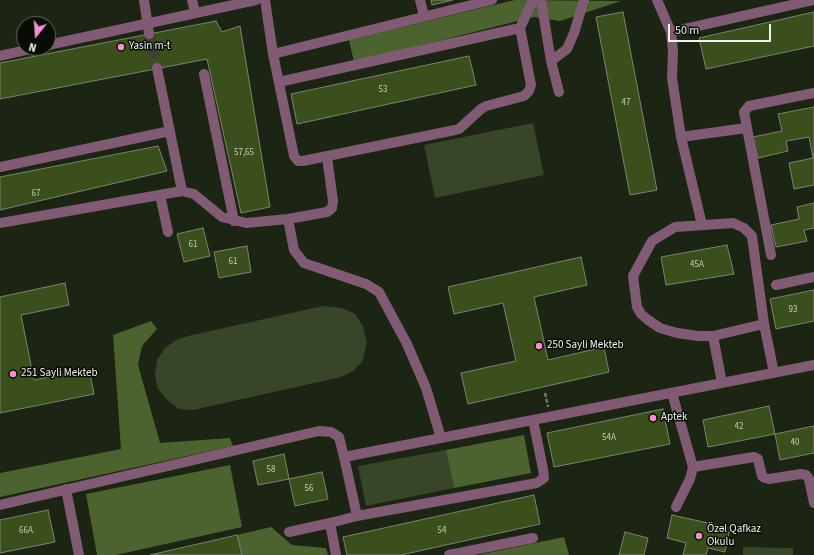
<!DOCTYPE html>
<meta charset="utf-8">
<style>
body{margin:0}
#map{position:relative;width:814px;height:555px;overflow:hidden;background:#1c2413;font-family:"Source Sans 3",sans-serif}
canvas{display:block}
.north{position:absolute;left:16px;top:16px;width:40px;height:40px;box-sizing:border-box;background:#090c05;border:1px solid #656961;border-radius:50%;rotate:197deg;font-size:11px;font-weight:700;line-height:16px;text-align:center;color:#f0f5ea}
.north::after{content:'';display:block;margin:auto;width:14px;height:18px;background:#f491d4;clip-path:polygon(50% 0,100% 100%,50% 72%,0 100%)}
.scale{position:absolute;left:668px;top:24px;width:103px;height:18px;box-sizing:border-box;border:2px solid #f0f5ea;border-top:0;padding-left:5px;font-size:12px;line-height:14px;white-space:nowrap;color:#f0f5ea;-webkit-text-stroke:3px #090c05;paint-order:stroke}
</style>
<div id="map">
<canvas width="814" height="555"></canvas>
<div class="north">N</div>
<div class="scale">50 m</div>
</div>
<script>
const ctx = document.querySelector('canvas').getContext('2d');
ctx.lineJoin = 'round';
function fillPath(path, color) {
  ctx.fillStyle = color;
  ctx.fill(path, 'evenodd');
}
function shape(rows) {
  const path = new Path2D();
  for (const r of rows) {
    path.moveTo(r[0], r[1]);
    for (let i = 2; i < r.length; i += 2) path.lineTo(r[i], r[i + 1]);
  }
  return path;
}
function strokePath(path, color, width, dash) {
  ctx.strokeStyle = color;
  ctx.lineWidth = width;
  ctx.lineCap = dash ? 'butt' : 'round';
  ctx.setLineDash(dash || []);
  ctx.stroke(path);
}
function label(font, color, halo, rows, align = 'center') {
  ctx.font = font + ' "Source Sans 3",sans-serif';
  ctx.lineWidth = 3;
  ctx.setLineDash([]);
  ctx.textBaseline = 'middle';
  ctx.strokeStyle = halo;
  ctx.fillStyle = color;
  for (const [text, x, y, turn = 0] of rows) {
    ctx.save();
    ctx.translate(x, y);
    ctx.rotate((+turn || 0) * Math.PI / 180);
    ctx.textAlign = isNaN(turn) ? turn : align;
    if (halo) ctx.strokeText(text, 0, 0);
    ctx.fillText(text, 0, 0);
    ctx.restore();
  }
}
fillPath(shape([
 [533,123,544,175,435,198,424,145],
 [323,306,342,308,355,314,363,326,367,343,362,362,353,371,341,377,193,410,179,409,166,399,158,389,155,375,157,360,165,348,176,340,188,336],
 [446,450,454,488,366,506,358,466],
 [743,547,793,548,793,555,743,555]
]), '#384529');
fillPath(shape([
 [515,0,621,1,560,21,534,17,354,62,349,40],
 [151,321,157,329,142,346,138,365,160,443,230,438,233,446,0,497,0,473,121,449,113,335],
 [524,435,531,473,454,488,446,450],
 [230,465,242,527,116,555,97,555,86,494],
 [271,527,292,545,326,548,328,555,242,555,237,535],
 [564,537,569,555,478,555]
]), '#4d632f');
const building = shape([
 [431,0,453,0,432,5,431,0],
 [623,12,657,190,630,195,596,17,623,12],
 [814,12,814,46,706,69,699,38,814,12],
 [216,21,222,32,240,26,270,207,241,213,207,59,0,99,0,63,216,21],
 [469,56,476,85,297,124,291,94,469,56],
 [814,107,814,185,794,189,789,163,813,158,809,137,786,141,788,151,758,158,753,137,782,131,778,114,814,107],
 [158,146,167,171,0,210,0,177,158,146],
 [814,203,814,228,804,230,807,241,776,247,771,225,799,219,797,207,814,203],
 [203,228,210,256,184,262,177,234,203,228],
 [727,245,734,274,666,285,661,257,727,245],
 [247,246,251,272,219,278,214,252,247,246],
 [581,257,587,285,534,297,548,360,604,347,609,372,468,404,461,373,516,361,503,303,454,314,448,287,581,257],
 [65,283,69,305,21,315,34,380,89,369,94,394,0,413,0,297,65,283],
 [814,290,814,321,776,329,770,299,814,290],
 [769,406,775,434,708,447,703,420,769,406],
 [663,409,670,444,554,467,547,433,663,409],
 [814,426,814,453,780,460,775,434,814,426],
 [284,454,289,479,258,485,253,461,284,454],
 [322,472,328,499,295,506,289,479,322,472],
 [534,495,540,524,401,555,347,555,343,537,534,495],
 [48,510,55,542,0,553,0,520,48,510],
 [672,515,730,528,725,552,708,548,706,555,683,555,686,543,667,538,672,515],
 [625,532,648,538,644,555,619,555,625,532],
 [237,535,242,555,150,555,237,535]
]);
fillPath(building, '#3b4f1c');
strokePath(building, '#7a8470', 1);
strokePath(shape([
 [149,34,157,68]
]), '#3c4333', 10, [10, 5]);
strokePath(shape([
 [545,393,548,407]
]), '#707768', 2.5, [4, 2]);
strokePath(shape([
 [144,0,149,34],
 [192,0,195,12],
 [265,0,273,54,294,156,298,161,303,161,455,130,459,129,481,109,486,106,524,96,529,91,531,85,520,28],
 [420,0,424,16],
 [541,0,551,61],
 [657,0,671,32,673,51,672,78,681,137,702,225],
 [671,32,814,0],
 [48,45,256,0],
 [273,54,492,0],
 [0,56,35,48],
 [157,68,182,191],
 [204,74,234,221],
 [279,82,520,28,533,0],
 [559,92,551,61,567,49,574,33,584,0],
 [681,137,746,128],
 [0,167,170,131],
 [160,195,168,232],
 [288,219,294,250,304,263,366,284,379,292,407,344,426,388,441,438],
 [0,223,182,191,194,194,222,217,246,223,288,219,327,212,332,208,333,201,327,157],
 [771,255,744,112,749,106,814,93],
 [776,285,814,277],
 [764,324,713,336,698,336,677,333,660,328,648,320,641,314,637,307,633,276,652,241,675,227,733,223,744,228,752,236,764,324,774,373],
 [713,336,722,383],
 [672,393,693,467,754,457,758,459,762,476,765,478,769,479,801,474,806,475,809,479,814,503],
 [344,457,814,365],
 [66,489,79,555],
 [0,505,319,431,331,432,339,437,344,457,357,516],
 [676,507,690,479,693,467],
 [330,523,336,555],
 [289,532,330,523,357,516,537,483,544,478,543,469,533,420],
 [449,555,533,538]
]), '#815a73', 10);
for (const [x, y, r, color] of [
 [121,47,4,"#f491d4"],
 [539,346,4,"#f491d4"],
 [13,374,4,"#f491d4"],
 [653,418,4,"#f491d4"],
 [699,536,4,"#f491d4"]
]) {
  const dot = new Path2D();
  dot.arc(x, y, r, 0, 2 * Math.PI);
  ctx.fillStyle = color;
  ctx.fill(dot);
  strokePath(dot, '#090c05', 1.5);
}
label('9px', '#c3ccb6', null, [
 ["53",383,90],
 ["47",626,103],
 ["57,65",244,153],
 ["67",36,194],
 ["61",193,245],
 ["61",233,262],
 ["45A",697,265],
 ["93",793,310],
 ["42",739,427],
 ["54A",609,438],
 ["40",795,443],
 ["58",271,470],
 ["56",309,489],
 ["66A",26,531],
 ["54",442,531]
]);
label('11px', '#f0f5ea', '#090c05', [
 ["Yasin m-t",129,47],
 ["250 Sayli Mekteb",547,346],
 ["251 Sayli Mekteb",21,374],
 ["Aptek",661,418],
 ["Özəl Qafkaz",707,530],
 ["Okulu",707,543]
], 'left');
</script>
